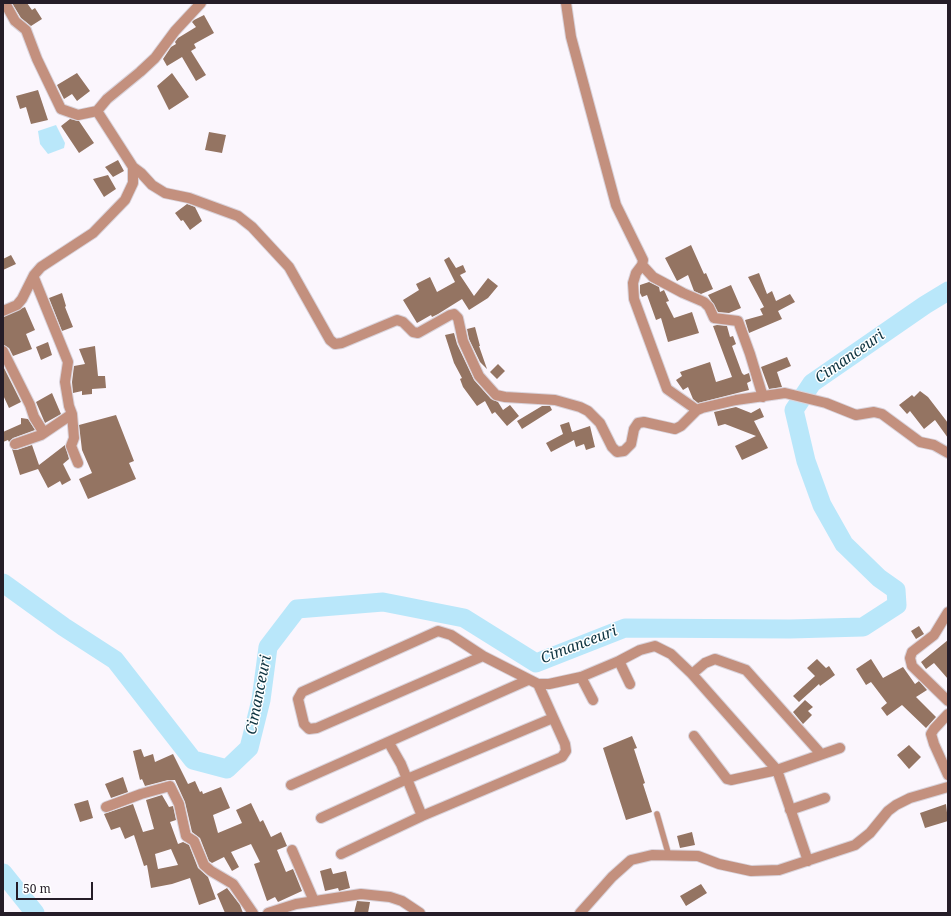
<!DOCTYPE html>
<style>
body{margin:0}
#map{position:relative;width:951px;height:916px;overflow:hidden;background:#fbf6fd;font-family:"Noto Serif",serif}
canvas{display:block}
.frame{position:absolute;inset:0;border:4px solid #251d28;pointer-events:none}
.scale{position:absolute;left:16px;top:882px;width:77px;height:18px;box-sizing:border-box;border:2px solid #251d28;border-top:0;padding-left:5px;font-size:12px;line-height:14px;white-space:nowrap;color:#251d28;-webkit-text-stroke:3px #fff;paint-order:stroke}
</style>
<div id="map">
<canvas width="951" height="916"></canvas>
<div class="frame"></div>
<div class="scale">50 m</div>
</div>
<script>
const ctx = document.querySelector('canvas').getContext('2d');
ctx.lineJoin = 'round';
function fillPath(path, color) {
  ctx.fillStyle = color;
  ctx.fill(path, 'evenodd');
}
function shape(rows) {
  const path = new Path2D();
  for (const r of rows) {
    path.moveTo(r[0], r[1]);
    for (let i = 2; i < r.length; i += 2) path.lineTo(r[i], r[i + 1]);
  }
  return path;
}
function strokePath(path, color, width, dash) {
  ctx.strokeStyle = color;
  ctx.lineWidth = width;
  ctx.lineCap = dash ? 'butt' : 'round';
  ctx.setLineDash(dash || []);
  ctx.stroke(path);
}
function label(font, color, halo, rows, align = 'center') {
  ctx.font = font + ' "Noto Serif",serif';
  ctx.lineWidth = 3;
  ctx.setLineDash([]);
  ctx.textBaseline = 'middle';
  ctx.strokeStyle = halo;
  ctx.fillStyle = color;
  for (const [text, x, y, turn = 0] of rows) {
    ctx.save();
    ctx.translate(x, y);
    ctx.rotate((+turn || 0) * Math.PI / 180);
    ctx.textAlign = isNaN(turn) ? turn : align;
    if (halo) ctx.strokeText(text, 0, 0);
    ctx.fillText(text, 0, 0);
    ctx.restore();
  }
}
fillPath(shape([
 [56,125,65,143,64,148,48,154,40,144,38,131]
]), '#b9e7fa');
strokePath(shape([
 [3,583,64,627,115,660,193,760,227,769,249,748,261,700,268,647,297,609,383,602,464,618,536,663,625,628,790,629,863,627,897,605,896,590,879,578,844,544,822,505,806,461,794,410,812,383,925,305,948,291],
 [3,873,35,913]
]), '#b9e7fa', 19);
fillPath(shape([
 [12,3,27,3,32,10,35,8,42,19,31,26,21,18],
 [204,15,214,33,194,44,196,48,191,51,206,75,196,81,182,57,167,66,163,59,171,47,176,44,175,42,178,38,196,27,192,22,194,20],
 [77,73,90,91,77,101,72,94,64,99,57,85],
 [172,73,189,97,169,110,157,86],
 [38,90,48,120,31,124,26,107,20,109,16,96],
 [70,119,79,121,94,143,79,153,61,126],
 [209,132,226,135,222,153,205,150],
 [118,160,124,171,113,177,105,167],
 [108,175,116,189,104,197,93,179],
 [187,204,195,207,202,221,190,230,183,220,181,221,175,213],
 [691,245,704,274,706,273,713,289,701,294,694,291,688,275,677,281,665,258],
 [11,255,16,264,3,270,3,259],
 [449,257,456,268,463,265,466,272,460,275,474,296,488,278,498,286,488,298,469,310,462,299,438,314,432,317,431,315,417,323,403,300,419,290,416,284,430,277,437,292,455,282,444,260],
 [759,273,767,294,772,291,776,301,790,294,795,302,778,311,782,319,749,333,745,320,763,315,760,309,764,307,748,277],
 [649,282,659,287,660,292,664,290,669,301,666,302,674,318,692,312,699,333,668,342,661,318,656,320,647,295,642,297,640,293,640,285],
 [731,285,741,308,729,313,718,312,708,295],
 [62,293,66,306,65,307,73,327,62,331,49,298],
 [25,307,35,330,26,334,32,349,13,356,9,348,3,345,3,317],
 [717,325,727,326,730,337,733,336,736,344,732,346,742,373,744,375,749,373,751,381,747,383,749,390,698,403,693,399,688,387,683,390,676,380,682,376,680,372,710,362,716,382,732,377,713,326],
 [475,327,480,346,479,346,487,369,480,362,469,339,467,329],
 [454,333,457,344,474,380,491,399,498,402,503,410,510,405,519,416,507,426,495,412,492,414,485,401,477,406,463,387,460,379,462,378,454,363,445,335],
 [48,342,52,355,41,360,36,347],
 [95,346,98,376,105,376,106,388,92,389,92,394,82,395,82,391,73,393,72,382,74,366,85,364,79,349],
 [787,357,791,366,777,372,782,387,769,389,761,367],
 [498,364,505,371,497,379,490,372],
 [3,366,21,402,9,408,3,395],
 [920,391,928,397,948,423,948,438,935,420,924,429,910,411,907,414,899,405,912,395,914,397],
 [52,393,61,414,45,423,36,402],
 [542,406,550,406,552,410,522,429,517,421],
 [736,407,751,413,760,408,764,417,754,421,768,448,742,460,735,446,756,436,725,424,718,426,714,412],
 [116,415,134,461,129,463,136,479,88,499,79,479,92,473,82,450,79,425],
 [21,418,28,419,35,430,13,438,9,442,8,440,3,442,3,432,21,424],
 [569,422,572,432,590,426,595,447,586,450,584,444,576,447,574,440,551,452,546,443,563,434,560,425],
 [32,445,39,465,65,445,69,459,63,464,71,480,62,485,60,481,48,488,38,469,20,475,12,449,17,450],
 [919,626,924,634,916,639,911,631],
 [948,640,948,679,934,663,926,669,921,662],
 [817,659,826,668,829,666,835,675,820,686,819,684,799,702,793,696,815,676,807,668],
 [871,659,883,678,903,667,915,684,919,681,927,690,916,697,936,717,926,728,902,705,887,716,881,708,887,703,871,682,866,685,856,669],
 [805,700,813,707,808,711,812,715,803,724,793,712],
 [632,736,637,748,634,749,645,783,643,784,652,812,626,820,603,748],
 [909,745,921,757,909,769,897,755],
 [141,749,144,757,153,754,155,762,173,754,188,784,195,781,200,792,202,791,203,794,221,787,230,808,213,815,218,833,242,823,236,810,251,803,260,822,263,820,271,837,281,832,287,846,277,850,286,872,293,869,302,891,278,902,275,897,267,901,254,864,260,862,251,844,231,852,239,867,232,871,224,857,212,863,209,861,200,838,192,832,185,802,175,780,168,780,145,786,142,779,140,780,133,751],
 [123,777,128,792,111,798,105,784],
 [162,795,169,807,173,806,176,820,170,822,178,844,183,842,189,845,198,868,208,877,216,899,199,905,190,878,172,884,151,888,147,865,144,866,134,835,125,839,120,827,111,830,104,814,133,804,143,832,154,829,146,800],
 [171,849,178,865,158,869,155,854],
 [88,800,93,818,80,822,74,804],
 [946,804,948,821,925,828,920,813],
 [692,832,695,845,680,848,677,836],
 [331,868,333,874,346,871,350,888,339,891,338,888,325,891,320,871],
 [701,884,707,893,686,906,680,896],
 [227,888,240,905,243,913,225,913,217,894],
 [357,901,370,902,368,913,354,913]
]), '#947462');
const service = shape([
 [657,814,669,856]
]);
const minor = shape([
 [5,3,15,21,26,30,37,59,61,109,78,115,97,111],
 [201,3,175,31,155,58,140,72,107,99,97,111,133,167,141,173,152,185,165,193,189,198,238,216,252,227,289,267,330,340,335,344,342,343,397,320,403,322,413,332,418,333,450,315,454,314,458,318,463,341,479,376,496,395,505,397,555,400,580,407,588,411,600,423,612,447,617,452,624,451,631,444,634,429,638,423,644,422,675,429,681,426,697,410,702,408,736,400,785,393,826,403,856,415,874,412,882,414,920,442,934,445,948,453],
 [566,3,571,37,616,205,643,260,642,265,636,273,633,283,634,299,667,389,697,410],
 [642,265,653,277,683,293,704,302,709,307,714,318,738,321,750,354,763,397],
 [34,278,68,362,65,382,69,406,72,414,74,438,71,446,78,463],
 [3,311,17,305,22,299,34,275,41,267,93,233,125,200,133,183,133,167],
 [3,351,30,405,34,417,44,433],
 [15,444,41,435,72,414],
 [948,612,934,635,912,652,910,658,912,666,948,701],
 [483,656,317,728,309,729,304,724,298,699,302,692,438,631,451,635,483,656,538,684,549,684,581,677,619,661,640,650,655,646,671,654,692,674,777,770,808,861],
 [619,661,630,684],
 [692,674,705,663,715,659,746,670,821,754],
 [581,677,593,700],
 [948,714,934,729,931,734,934,744,948,775],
 [694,736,727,779,731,780,777,770,840,748],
 [389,743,401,764,422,816,562,757,566,751,565,744,538,684],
 [291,785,528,680],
 [106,807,141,794,170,786,179,804,186,836,194,841,204,865,211,871,233,884,253,913],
 [790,810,825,798],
 [321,818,407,779,553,718],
 [292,850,314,901],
 [341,854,422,816],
 [268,913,296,904,361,894,390,897,402,901,420,913],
 [580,913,612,877,631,860,652,855,698,856,719,864,751,871,779,870,855,845,870,833,888,811,896,805,910,798,948,787]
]);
strokePath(service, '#d9d3db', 7);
strokePath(minor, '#d9d3db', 12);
strokePath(service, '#c3907e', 5.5);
strokePath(minor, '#c3907e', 10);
label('italic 15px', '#0e3441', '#fff', [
 ["Cimanceuri",850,357,-35],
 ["Cimanceuri",579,645,-21],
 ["Cimanceuri",259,695,-79]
]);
</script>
